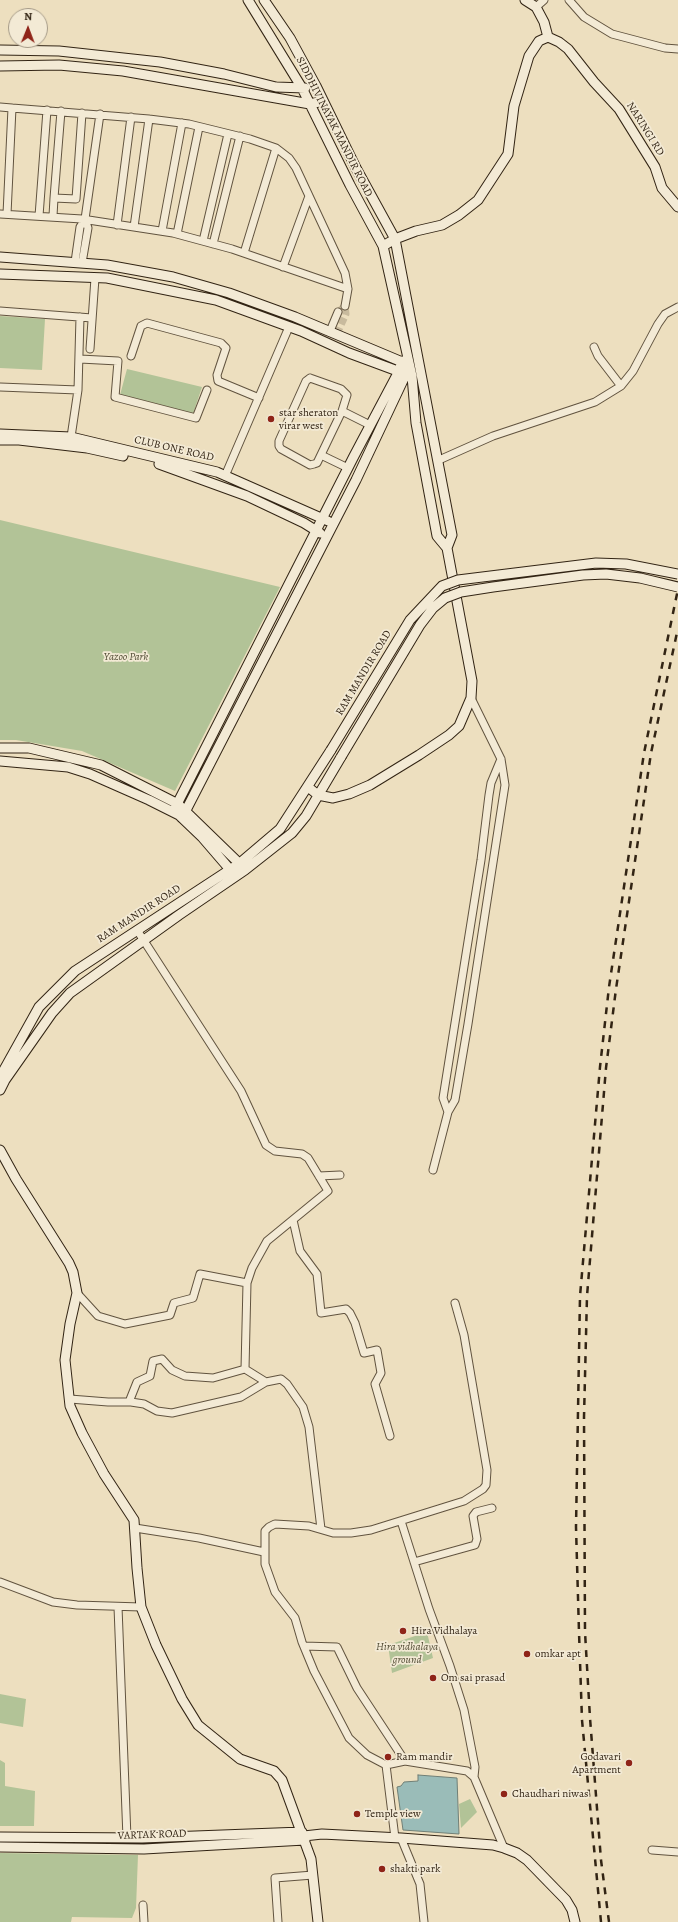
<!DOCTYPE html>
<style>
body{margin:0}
#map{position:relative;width:678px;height:1922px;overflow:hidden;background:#eddfbf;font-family:Alegreya,serif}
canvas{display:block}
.north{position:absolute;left:8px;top:8px;width:40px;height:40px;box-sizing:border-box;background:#f3ead5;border:1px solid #a69b88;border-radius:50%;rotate:1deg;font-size:11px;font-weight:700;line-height:16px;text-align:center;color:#322414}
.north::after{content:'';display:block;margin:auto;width:14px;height:18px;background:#8f2418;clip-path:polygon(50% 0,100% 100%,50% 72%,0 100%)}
</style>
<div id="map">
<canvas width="678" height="1922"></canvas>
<div class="north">N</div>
</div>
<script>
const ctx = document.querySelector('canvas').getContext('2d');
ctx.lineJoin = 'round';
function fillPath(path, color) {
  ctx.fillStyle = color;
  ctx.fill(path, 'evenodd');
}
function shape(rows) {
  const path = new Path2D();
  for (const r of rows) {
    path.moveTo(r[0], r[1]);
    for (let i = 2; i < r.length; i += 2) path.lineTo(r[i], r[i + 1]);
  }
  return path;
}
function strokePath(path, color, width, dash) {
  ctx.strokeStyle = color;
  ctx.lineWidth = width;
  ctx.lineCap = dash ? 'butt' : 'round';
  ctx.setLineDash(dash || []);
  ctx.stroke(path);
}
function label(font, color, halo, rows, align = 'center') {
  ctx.font = font + ' Alegreya,serif';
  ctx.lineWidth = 3.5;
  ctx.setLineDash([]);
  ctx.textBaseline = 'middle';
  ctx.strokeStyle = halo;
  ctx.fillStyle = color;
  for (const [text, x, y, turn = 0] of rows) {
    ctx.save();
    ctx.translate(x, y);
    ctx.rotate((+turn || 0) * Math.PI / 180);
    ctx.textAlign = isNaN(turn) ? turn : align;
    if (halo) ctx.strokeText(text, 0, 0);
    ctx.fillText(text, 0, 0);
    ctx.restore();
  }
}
fillPath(shape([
 [0,316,45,319,42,370,0,368],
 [127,369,202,387,193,414,120,395],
 [0,520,280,587,175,791,82,751,16,740,0,740],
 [427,1632,433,1658,392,1673,388,1645],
 [0,1694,26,1699,23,1727,0,1723],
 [0,1760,5,1763,5,1786,35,1791,34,1826,0,1826],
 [470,1799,477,1812,461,1828,459,1804],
 [0,1853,138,1855,136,1908,132,1918,72,1917,71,1922,0,1922]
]), '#b2c397');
const water = shape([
 [418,1775,457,1778,459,1834,403,1830,397,1787,401,1786,404,1782,418,1781,418,1775]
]);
fillPath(water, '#9abcb8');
strokePath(water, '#707f76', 1);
strokePath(shape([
 [337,334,346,314,345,306,338,312]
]), '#c8ba9d', 7, [7, 3.5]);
const street = shape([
 [569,0,584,17,612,34,665,48,678,49],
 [536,7,544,0],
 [0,107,12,108],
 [54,198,61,111],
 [0,214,82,219,173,233,232,249,348,289],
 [7,214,12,108,149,119,189,124,250,139,276,148,289,158,296,168,345,273,348,289,345,306],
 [39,216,47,110],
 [53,216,54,198,76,199,82,113],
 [85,219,100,114],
 [117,225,131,117],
 [134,227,149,119],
 [162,231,182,123],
 [177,234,199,127],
 [203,241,228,134],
 [213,244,240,136],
 [244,253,276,148],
 [75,262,80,227,85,219,88,228,82,263],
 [283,267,309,196],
 [0,311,92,318],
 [330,331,338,312],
 [594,347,598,356,621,386],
 [90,349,95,278],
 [131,356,141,326,147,323,221,343,226,348,217,375,218,381,259,398],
 [80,359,118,361,115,397,196,418,207,390],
 [310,378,341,389,347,395,342,411,317,463,314,464,310,465,281,449,279,446,279,441,306,381,310,378],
 [0,387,78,390],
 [342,411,370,425],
 [71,437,78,390,80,317],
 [321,455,348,468],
 [439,460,493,436,595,402,621,386,633,371,658,324,665,314,678,307],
 [225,476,289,327],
 [137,930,241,1091,266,1145,275,1151,302,1154,308,1158,328,1191,267,1241,252,1268,247,1283,245,1369,266,1382],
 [448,1112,443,1098,481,860,489,795,491,783,501,759],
 [433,1170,448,1112,455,1100,468,1024,505,785,501,759,471,698],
 [319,1176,340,1175],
 [293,1220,300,1251,317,1274,321,1313,346,1309,350,1313,355,1323,364,1353,377,1350,381,1373,375,1384,390,1436],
 [77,1293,98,1316,125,1324,170,1315,174,1303,193,1298,200,1274,247,1283],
 [455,1303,464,1335,487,1470,486,1485,483,1489,464,1501,371,1530,351,1533,333,1533,309,1526,275,1524,269,1527,265,1531,265,1564,275,1592,295,1618,302,1642,314,1671,349,1738,367,1755,386,1765,405,1761,467,1771,474,1777,504,1848],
 [70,1399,108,1402,131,1402,144,1404,157,1411,172,1413,241,1397,266,1382,281,1379,287,1384,303,1407,309,1427,321,1529],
 [129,1402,137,1382,150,1376,153,1361,162,1359,172,1370,185,1376,213,1378,245,1369],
 [401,1521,429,1609,450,1666,464,1710,475,1767,474,1777],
 [135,1528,199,1538,264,1552],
 [414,1562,475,1545,477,1539,473,1516,476,1512,492,1508],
 [0,1582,53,1602,77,1605,141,1607],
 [118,1607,127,1838],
 [304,1646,337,1647,357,1688,405,1761],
 [386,1765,395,1838],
 [401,1838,420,1884,424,1922],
 [652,1850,678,1852],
 [143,1905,144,1922],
 [278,1922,275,1878,313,1875]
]);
const secondary = shape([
 [248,0,302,88,350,185,383,246,412,376,416,423,437,536,447,548],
 [264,0,290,38,316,86,356,168,395,239,452,535,447,548,472,681,471,698,459,726,449,735,419,755,370,785,349,794,333,798,318,795,308,787],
 [525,0,536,7,544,22,548,37],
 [548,37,559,42,568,49,594,82,619,109,655,167,662,188,678,207],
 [0,50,59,51,160,62,224,74,276,87,305,88],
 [0,66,59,65,123,71,310,104,323,101],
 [383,246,395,239,416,231,442,225,459,215,478,200,508,154,514,106,529,56,539,41,548,37],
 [0,257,107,265,173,277,229,293,295,317,407,364],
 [0,274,107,278,216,300,301,331,349,353,403,373],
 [0,434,71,437,217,472,328,521],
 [0,440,19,440,87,448,123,456],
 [159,464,247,496,304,523,320,533],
 [0,748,29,748,101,765,178,804,244,868],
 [0,761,68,767,90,774,149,800,179,815,202,837,233,873],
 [173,812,354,456,399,371,402,361],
 [182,818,356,480,406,374,407,364],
 [0,1077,39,1007,75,971,240,863,280,829,331,750],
 [0,1090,5,1080,52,1013,70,993,179,915,245,870,292,833,306,816,341,757],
 [0,1150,16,1179,69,1263,73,1272,77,1293,70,1324,65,1360,70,1406,82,1433,104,1474,134,1520,137,1568,141,1607,156,1645,182,1699,198,1725,240,1759,274,1771,282,1780,311,1859,318,1922],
 [304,1836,322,1834,401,1838,493,1845,504,1848,517,1853,527,1860,566,1900,572,1910,575,1922],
 [0,1837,142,1838,302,1832],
 [0,1847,144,1849,305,1840]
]);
strokePath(street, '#61533f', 9);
strokePath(secondary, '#322414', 11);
strokePath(street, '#f3ead5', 7);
strokePath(secondary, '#f3ead5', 9);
strokePath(shape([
 [601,1922,582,1720,579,1632,576,1527,580,1296,600,1067,609,987,644,753,678,589],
 [609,1922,601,1860,590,1718,585,1632,584,1417,587,1296,606,1068,616,989,651,753,678,628]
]), '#322414', 2.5, [7, 7]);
const secondaryBridge = shape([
 [331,750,410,620,442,586,458,580,596,563,626,564,678,574],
 [341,757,420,625,433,608,445,598,461,592,493,587,583,575,606,574,640,578,678,587]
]);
strokePath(secondaryBridge, '#322414', 11, []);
strokePath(secondaryBridge, '#f3ead5', 9);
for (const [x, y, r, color] of [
 [271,419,4,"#8f2418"],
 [403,1631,4,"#8f2418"],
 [527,1654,4,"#8f2418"],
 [433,1678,4,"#8f2418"],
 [388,1757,4,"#8f2418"],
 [629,1763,4,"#8f2418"],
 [504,1794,4,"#8f2418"],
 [357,1814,4,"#8f2418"],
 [382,1869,4,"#8f2418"]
]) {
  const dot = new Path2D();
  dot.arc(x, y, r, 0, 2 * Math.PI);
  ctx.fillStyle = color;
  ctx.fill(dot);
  strokePath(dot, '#f3ead5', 1.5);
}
label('11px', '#322414', '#f3ead5', [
 ["SIDDHIVINAYAK MANDIR ROAD",334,127,63],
 ["NARINGI RD",645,129,58],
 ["CLUB ONE ROAD",174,449,13],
 ["RAM MANDIR ROAD",364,673,-59],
 ["RAM MANDIR ROAD",139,914,-33],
 ["VARTAK ROAD",152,1835,-2]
]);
label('11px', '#322414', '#f3ead5', [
 ["star sheraton",279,413],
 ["virar west",279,426],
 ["Hira Vidhalaya",411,1631],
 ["omkar apt",535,1654],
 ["Om sai prasad",441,1678],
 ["Ram mandir",396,1757],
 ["Godavari",621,1757,"right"],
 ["Apartment",621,1770,"right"],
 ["Chaudhari niwas",512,1794],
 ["Temple view",365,1814],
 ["shakti park",390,1869]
], 'left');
label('italic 11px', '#524c35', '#f3ead5', [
 ["Yazoo Park",126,657],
 ["Hira vidhalaya",407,1647],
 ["ground",407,1660]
]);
</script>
